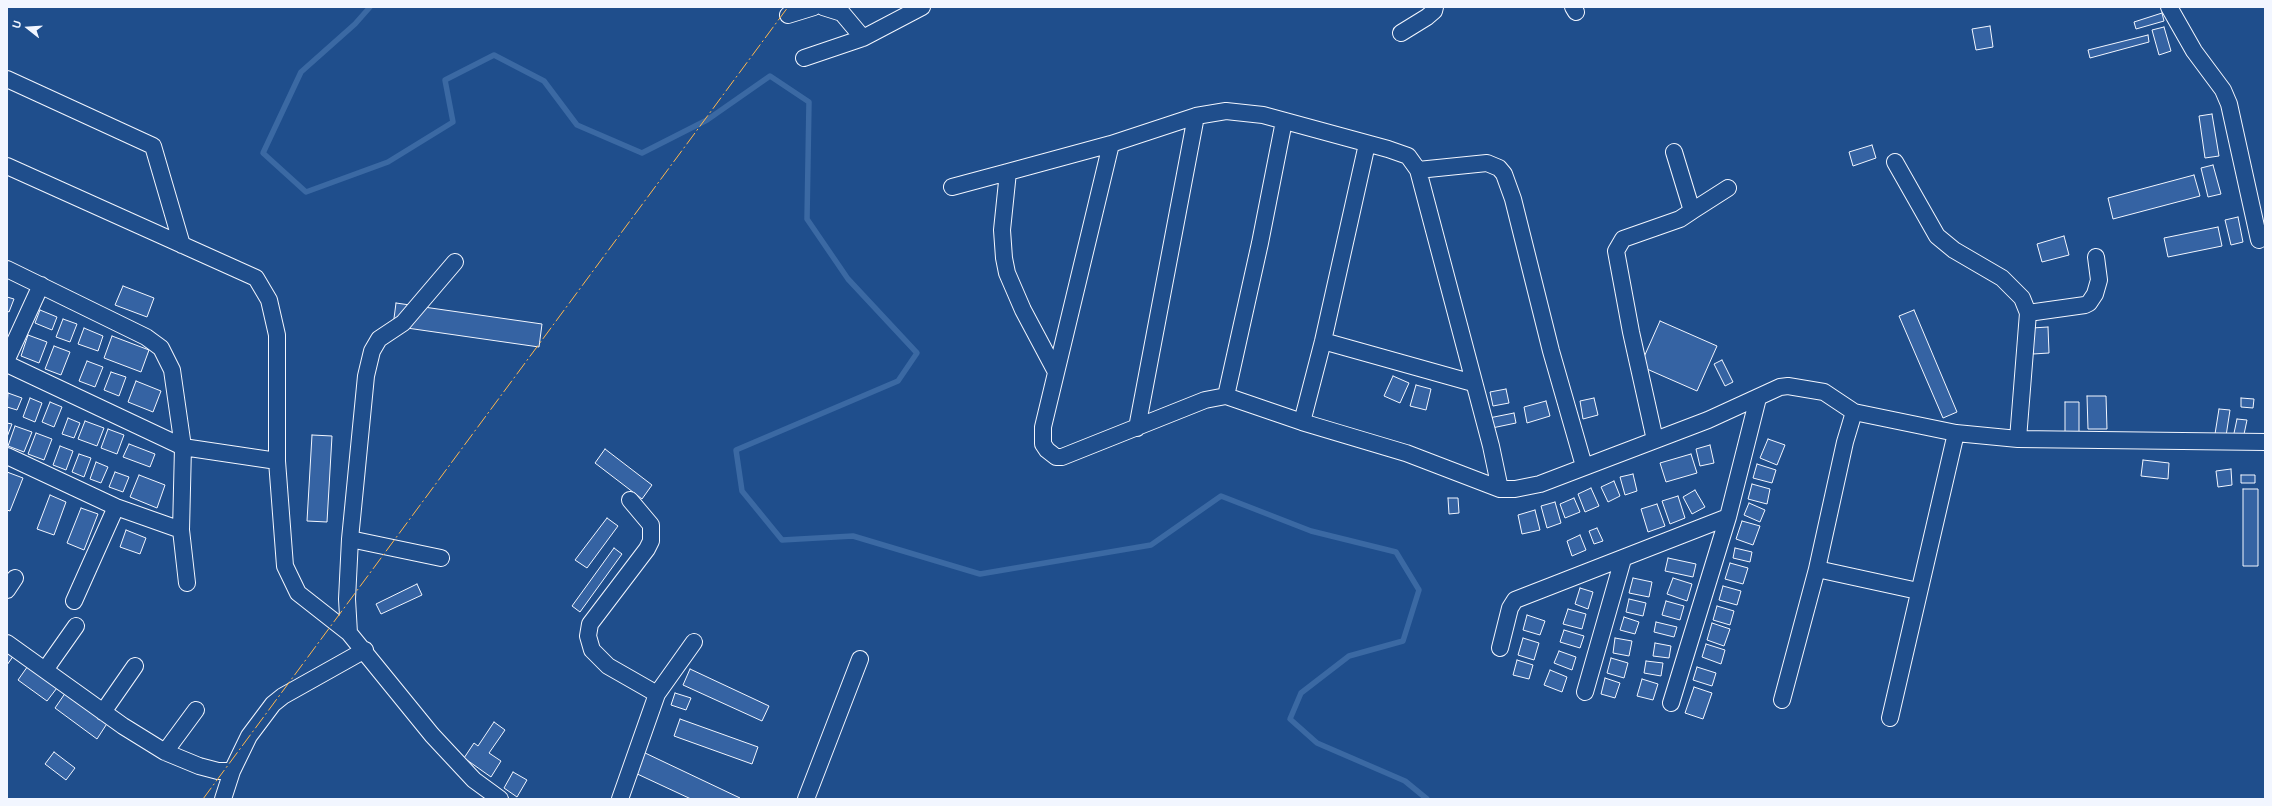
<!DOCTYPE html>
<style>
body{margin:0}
#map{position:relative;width:2272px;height:806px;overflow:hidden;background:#1f4e8c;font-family:Ubuntu,sans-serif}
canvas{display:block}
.frame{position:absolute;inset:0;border:8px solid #f2f6ff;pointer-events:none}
.north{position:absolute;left:8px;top:8px;width:40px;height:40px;-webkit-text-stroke:3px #1f4e8c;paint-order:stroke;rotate:287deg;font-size:11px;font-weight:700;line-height:16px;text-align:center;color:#f2f6ff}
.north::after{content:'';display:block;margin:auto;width:14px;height:18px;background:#f2f6ff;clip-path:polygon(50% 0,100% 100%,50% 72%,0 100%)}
</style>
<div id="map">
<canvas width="2272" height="806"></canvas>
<div class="frame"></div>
<div class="north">U</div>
</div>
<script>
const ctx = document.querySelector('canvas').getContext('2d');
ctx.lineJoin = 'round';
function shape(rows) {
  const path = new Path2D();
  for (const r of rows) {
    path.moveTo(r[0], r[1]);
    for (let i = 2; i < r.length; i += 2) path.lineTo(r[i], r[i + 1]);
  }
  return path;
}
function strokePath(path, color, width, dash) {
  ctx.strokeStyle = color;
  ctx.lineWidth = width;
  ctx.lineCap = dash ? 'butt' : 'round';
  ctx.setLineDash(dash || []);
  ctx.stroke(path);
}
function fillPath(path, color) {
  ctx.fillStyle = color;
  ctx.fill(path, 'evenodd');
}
strokePath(shape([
 [370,7,355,24,301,72,263,153,306,192,388,162,453,122,445,80,494,55,544,81,577,125,642,153,707,120,770,76,809,102,807,219,848,279,917,353,898,381,736,450,742,491,782,540,853,536,980,574,1151,545,1221,496,1311,531,1396,552,1419,590,1403,641,1349,656,1301,693,1290,719,1317,743,1405,781,1427,799]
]), '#3b69a3', 5.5);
const building = shape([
 [2162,13,2164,21,2136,29,2134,22,2162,13],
 [1990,26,1993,47,1976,50,1972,29,1990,26],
 [2164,27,2171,51,2159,55,2152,30,2164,27],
 [2148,35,2149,42,2090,58,2088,50,2148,35],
 [2212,114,2219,156,2205,158,2199,116,2212,114],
 [1872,145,1876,158,1853,166,1849,152,1872,145],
 [2213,165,2221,194,2208,197,2201,168,2213,165],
 [2194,175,2200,196,2113,219,2108,198,2194,175],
 [2238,217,2243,242,2231,245,2225,220,2238,217],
 [2218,227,2222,246,2168,257,2164,238,2218,227],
 [2064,236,2069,255,2042,262,2037,244,2064,236],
 [123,286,154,298,147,317,115,305,123,286],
 [7,297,14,299,9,312,7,311,7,297],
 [396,303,542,324,539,347,393,326,396,303],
 [40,310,57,317,52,330,35,323,40,310],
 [1914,310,1957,412,1943,418,1899,316,1914,310],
 [63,319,77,324,70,342,56,337,63,319],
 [1660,321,1717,346,1697,391,1640,366,1660,321],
 [2048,327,2049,353,2033,354,2032,328,2048,327],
 [84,328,103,336,98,351,78,344,84,328],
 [28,335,47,342,39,363,21,356,28,335],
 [112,336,149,350,141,372,104,358,112,336],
 [54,346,70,352,61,375,45,369,54,346],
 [1722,360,1733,382,1725,386,1714,364,1722,360],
 [87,361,103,367,95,387,79,381,87,361],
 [111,372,126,377,119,396,104,390,111,372],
 [1393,376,1409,383,1400,403,1384,396,1393,376],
 [136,381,161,391,153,412,128,402,136,381],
 [1416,385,1431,389,1426,410,1410,406,1416,385],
 [1506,389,1509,403,1493,406,1490,392,1506,389],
 [8,393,22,398,17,410,7,407,8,393],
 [2087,396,2106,396,2107,429,2088,429,2087,396],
 [30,398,42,403,35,422,23,417,30,398],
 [1594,398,1598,415,1583,419,1580,401,1594,398],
 [2241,398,2254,399,2253,408,2241,407,2241,398],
 [1546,401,1550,416,1527,423,1524,407,1546,401],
 [50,402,62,407,54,427,42,422,50,402],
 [2065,402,2079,402,2079,434,2065,434,2065,402],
 [2219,409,2230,410,2226,436,2215,434,2219,409],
 [1514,413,1516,423,1492,428,1489,418,1514,413],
 [68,418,80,423,74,438,62,434,68,418],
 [2237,419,2247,420,2243,439,2233,438,2237,419],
 [85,421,104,428,97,446,78,439,85,421],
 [7,423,12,424,7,437,7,423],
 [15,426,32,432,24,452,8,446,15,426],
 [108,429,124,435,117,454,101,448,108,429],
 [36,433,52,439,44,460,28,454,36,433],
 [312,435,332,436,327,522,307,521,312,435],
 [1768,439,1785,445,1777,465,1760,458,1768,439],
 [129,444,155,454,150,467,123,457,129,444],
 [1710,445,1714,463,1700,466,1696,449,1710,445],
 [60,446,73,451,66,470,53,465,60,446],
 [605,449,652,485,642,499,595,463,605,449],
 [79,454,91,458,84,477,72,472,79,454],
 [1691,454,1697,473,1666,482,1660,463,1691,454],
 [2143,460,2169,463,2168,479,2141,476,2143,460],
 [96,462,108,467,101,483,90,479,96,462],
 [1757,464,1776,470,1772,483,1753,478,1757,464],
 [2231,469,2232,485,2218,487,2216,471,2231,469],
 [7,472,23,478,10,511,7,510,7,472],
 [115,472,129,477,123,492,109,487,115,472],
 [1633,474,1637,491,1625,495,1620,477,1633,474],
 [139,475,165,485,157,508,130,497,139,475],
 [2241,475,2255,475,2255,483,2241,483,2241,475],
 [1614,481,1620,496,1608,502,1601,487,1614,481],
 [1752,484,1770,489,1767,504,1748,499,1752,484],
 [1591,488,1599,506,1585,512,1578,494,1591,488],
 [2243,489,2258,489,2258,566,2243,566,2243,489],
 [1695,490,1705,507,1692,514,1683,497,1695,490],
 [50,495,66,502,54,535,37,529,50,495],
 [1678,496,1685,518,1670,524,1662,501,1678,496],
 [1448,498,1458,498,1459,513,1449,514,1448,498],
 [1574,498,1580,512,1565,518,1560,504,1574,498],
 [1555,502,1561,523,1547,528,1541,506,1555,502],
 [1749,503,1765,510,1760,522,1744,515,1749,503],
 [1657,504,1665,526,1648,532,1641,509,1657,504],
 [81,508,98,514,84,550,67,543,81,508],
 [1535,510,1540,530,1522,534,1518,515,1535,510],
 [607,518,618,526,587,568,575,560,607,518],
 [1742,521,1760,526,1753,545,1736,539,1742,521],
 [1597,528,1603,541,1594,544,1589,531,1597,528],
 [126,530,146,538,140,554,120,547,126,530],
 [1580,535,1586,550,1572,556,1567,541,1580,535],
 [614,548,622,554,580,612,572,606,614,548],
 [1735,548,1752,552,1750,562,1733,558,1735,548],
 [1668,558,1696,564,1693,577,1665,571,1668,558],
 [1730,563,1748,568,1743,584,1725,579,1730,563],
 [1633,578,1652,582,1649,597,1629,593,1633,578],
 [1673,578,1692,584,1687,601,1667,594,1673,578],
 [417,584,422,595,381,614,376,604,417,584],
 [1723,586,1741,591,1737,605,1719,600,1723,586],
 [1580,588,1593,592,1588,609,1575,604,1580,588],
 [1629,599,1646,603,1643,616,1626,612,1629,599],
 [1666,601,1684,606,1680,620,1662,615,1666,601],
 [1717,606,1734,611,1730,625,1713,620,1717,606],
 [1568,609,1586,614,1582,629,1563,624,1568,609],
 [1527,615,1545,621,1540,635,1523,630,1527,615],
 [1624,617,1639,622,1635,634,1620,630,1624,617],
 [1656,622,1677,627,1674,637,1654,632,1656,622],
 [1712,623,1730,629,1724,646,1707,640,1712,623],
 [1564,630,1584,636,1580,648,1560,642,1564,630],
 [1523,638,1539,643,1534,660,1518,655,1523,638],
 [1615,638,1632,641,1629,656,1613,653,1615,638],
 [1655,643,1671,646,1669,658,1653,656,1655,643],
 [1706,644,1725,650,1721,664,1702,657,1706,644],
 [7,651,14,655,7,665,7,651],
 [1559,651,1576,657,1572,670,1554,663,1559,651],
 [1611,658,1628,663,1624,678,1607,673,1611,658],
 [1517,660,1533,665,1529,679,1513,675,1517,660],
 [1646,661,1663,663,1661,676,1644,673,1646,661],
 [30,663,60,684,47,701,18,680,30,663],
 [1697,667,1716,673,1712,686,1693,680,1697,667],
 [690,669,769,706,762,721,683,685,690,669],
 [1550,670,1567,677,1562,692,1544,685,1550,670],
 [1605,678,1620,683,1615,698,1601,694,1605,678],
 [1642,679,1658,684,1653,700,1637,696,1642,679],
 [1694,687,1712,693,1703,719,1685,713,1694,687],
 [66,692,108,722,97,739,55,708,66,692],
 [675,693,691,698,686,710,671,705,675,693],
 [680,719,758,747,752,764,674,736,680,719],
 [494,722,505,730,489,753,501,761,491,777,464,758,474,743,478,746,494,722],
 [54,752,75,768,66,780,45,764,54,752],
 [643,752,740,798,740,799,691,799,633,772,643,752],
 [513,772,527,780,517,797,504,788,513,772]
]);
fillPath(building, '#3563a3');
strokePath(building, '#f2f6ff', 1);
const street = shape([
 [823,7,842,13,863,38,922,7],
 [1573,7,1576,12],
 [2169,7,2194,51,2223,90,2229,104,2259,240],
 [788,15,814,7],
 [1401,33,1427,17,1434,11,1435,7],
 [804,58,863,38],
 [7,79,153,146,182,245],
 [1111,144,1043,427,1043,444,1047,450,1056,457,1062,457,1205,400,1226,396,1302,422,1406,453,1500,489,1515,489,1540,484,1708,420,1780,387,1788,386,1824,392,1854,412,1956,433,2018,439,2265,442],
 [1895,162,1937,236,1954,250,2002,278,2022,298,2028,313,2018,439],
 [7,166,256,278,269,300,277,335,277,461],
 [952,187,1008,172],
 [1692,211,1728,188],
 [7,269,146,337,161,348,172,370,183,447,181,530],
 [2028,313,2085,305,2089,303,2095,294,2099,280,2096,257],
 [1323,341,1473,383],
 [7,359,41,285],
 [7,364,183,447,277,461,285,566,298,593,349,633,432,735,474,780,500,799],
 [1056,372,1023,310,1007,273,1004,258,1002,230,1008,172,1111,144,1196,116,1226,111,1263,115,1388,149,1408,156,1418,170],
 [1226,396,1260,243,1284,121],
 [1302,422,1323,341,1367,144],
 [1137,428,1196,116],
 [1655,440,1631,332,1616,251,1623,239,1680,219,1692,211,1674,152],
 [7,456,116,507,181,530,187,583],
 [1500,489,1491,446,1418,170,1487,163,1499,168,1504,174,1513,199,1551,351,1584,466],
 [350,539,441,558],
 [1817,569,1918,591],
 [7,590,15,578],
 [74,601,116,507],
 [349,633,347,599,350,539,366,376,372,351,379,339,403,323,455,262],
 [7,643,123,726,165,752,199,766,218,771,232,771],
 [1500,648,1510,608,1515,600,1728,517],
 [45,670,76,626],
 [1585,692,1623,559],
 [657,694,694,642],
 [1782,700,1817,569,1845,442,1854,412],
 [1671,703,1728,517,1758,398],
 [103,712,135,666],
 [1890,718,1956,433],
 [165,752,196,710],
 [223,799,232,771,249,736,273,704,283,696,365,650],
 [620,799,657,694,608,666,592,650,588,636,590,624,647,549,651,541,651,525,630,500],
 [806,799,860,659]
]);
strokePath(street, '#f2f6ff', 18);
strokePath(street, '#1f4e8c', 16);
strokePath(shape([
 [203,799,788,7]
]), '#ffb74d', 1, [14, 3, 2, 3]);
</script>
